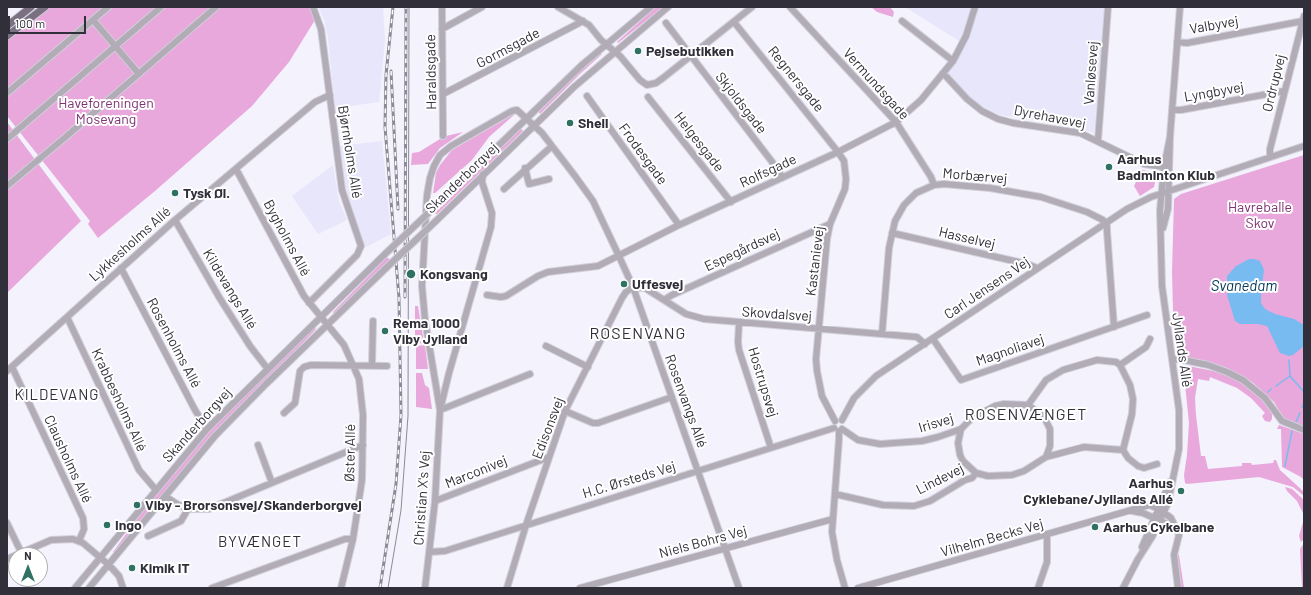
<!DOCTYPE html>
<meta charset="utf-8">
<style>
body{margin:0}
#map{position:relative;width:1311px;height:595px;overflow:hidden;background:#f3f2fd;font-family:Barlow,sans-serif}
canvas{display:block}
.frame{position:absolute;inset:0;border:8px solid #31303a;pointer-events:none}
.north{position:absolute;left:8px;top:547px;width:40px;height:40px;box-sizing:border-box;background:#fff;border:1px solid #adacb0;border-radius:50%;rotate:0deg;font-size:11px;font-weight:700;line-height:16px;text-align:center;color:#31303a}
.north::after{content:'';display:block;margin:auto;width:14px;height:18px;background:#2f7162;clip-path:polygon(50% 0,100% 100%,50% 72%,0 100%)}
.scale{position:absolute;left:8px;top:16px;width:78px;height:18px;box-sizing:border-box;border:2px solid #31303a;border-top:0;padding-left:5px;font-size:12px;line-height:14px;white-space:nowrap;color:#31303a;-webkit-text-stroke:3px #fff;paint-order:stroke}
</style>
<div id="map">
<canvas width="1311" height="595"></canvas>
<div class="frame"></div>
<div class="north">N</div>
<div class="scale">100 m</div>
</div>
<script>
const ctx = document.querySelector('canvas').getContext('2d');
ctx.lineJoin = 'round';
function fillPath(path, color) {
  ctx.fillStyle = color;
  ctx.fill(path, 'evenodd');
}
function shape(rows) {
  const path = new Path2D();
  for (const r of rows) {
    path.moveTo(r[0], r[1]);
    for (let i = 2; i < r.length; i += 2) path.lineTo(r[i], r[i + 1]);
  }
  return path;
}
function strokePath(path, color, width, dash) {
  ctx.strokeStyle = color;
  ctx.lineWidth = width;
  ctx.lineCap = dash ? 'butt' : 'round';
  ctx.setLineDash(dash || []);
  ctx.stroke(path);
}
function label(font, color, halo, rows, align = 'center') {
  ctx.font = font + ' Barlow,sans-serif';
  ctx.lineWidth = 4;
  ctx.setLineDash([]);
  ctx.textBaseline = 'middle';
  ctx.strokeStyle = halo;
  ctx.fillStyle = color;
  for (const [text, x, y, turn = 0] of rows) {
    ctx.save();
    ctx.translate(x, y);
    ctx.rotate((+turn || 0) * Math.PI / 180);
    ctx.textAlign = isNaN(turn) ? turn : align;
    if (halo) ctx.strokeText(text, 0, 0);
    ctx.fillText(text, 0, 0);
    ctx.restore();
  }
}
fillPath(shape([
 [318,7,383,7,385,40,379,102,335,108,328,38,324,19],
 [905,7,1105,7,1094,133,1078,128,1000,115,976,103,961,90,948,72,964,44],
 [382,141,391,234,364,248,344,181,340,146],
 [333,165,339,202,347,220,318,234,292,196]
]), '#e7e6fa');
fillPath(shape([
 [50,7,103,7,7,89,7,40],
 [112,7,309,7,315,20,289,62,252,106,155,191,98,238,88,224,90,221,7,116,7,96],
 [656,7,663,7,618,43,617,42],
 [871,7,890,7,894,12,893,17,877,12],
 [601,53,602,54,580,74,540,114,539,112,577,74],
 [512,115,514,115,489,137,472,160,435,193,433,193,436,173,440,165,452,150],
 [7,122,81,221,7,293],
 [521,128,523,131,437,214,434,214,435,211],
 [463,132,440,148,428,164,411,165,412,153,419,152,440,139,446,138,446,136],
 [1304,155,1304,428,1284,419,1274,402,1252,382,1225,367,1182,357,1173,310,1172,272,1174,199,1181,194],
 [1142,170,1157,173,1154,187,1140,196,1134,186],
 [387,257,390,260,334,314,333,312],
 [415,306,418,306,424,343,415,344],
 [314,327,316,329,281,366,212,435,114,553,113,552,140,515,209,432],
 [425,345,428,369,416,369,416,346],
 [1183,365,1219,372,1234,378,1262,398,1272,411,1272,419,1270,422,1265,421,1262,416,1265,413,1251,398,1237,388,1210,377,1209,381,1198,379,1195,398,1196,415,1201,456,1205,456,1208,469,1242,466,1242,463,1251,463,1252,465,1273,463,1274,460,1276,460,1280,470,1303,491,1304,496,1293,487,1259,477,1187,484,1185,483,1184,475,1187,455,1189,423],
 [416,373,422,373,425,385,429,388,432,409,416,407],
 [1279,425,1304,434,1304,480,1301,477,1282,467,1281,429,1277,429],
 [1285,487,1292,489,1304,500,1304,539,1301,542,1299,536,1303,522,1303,513,1297,501,1287,491],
 [1304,543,1304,588,1302,588,1300,549],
 [1177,553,1179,555,1184,588,1179,588,1176,556]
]), '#e8a8db');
fillPath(shape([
 [1249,259,1254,259,1260,261,1264,270,1261,294,1261,303,1265,309,1275,314,1294,319,1304,325,1304,346,1293,355,1289,356,1280,353,1267,326,1258,324,1240,324,1235,321,1227,295,1227,276,1236,266]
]), '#77bbf1');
strokePath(shape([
 [1289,360,1290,376,1304,392],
 [1276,386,1290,376],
 [1268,392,1271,389],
 [1302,407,1304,404],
 [1296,422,1300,413],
 [1285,466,1292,431]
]), '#77bbf1', 1.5);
const minor = shape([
 [442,7,443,136],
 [558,7,589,25,601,40,620,56,640,80,647,85,656,83,663,78,752,7],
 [790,7,896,122,931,177,934,185],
 [93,20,139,74],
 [902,21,953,61],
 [734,22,838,152,844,161,846,179,845,189,830,224,827,239,816,359,817,371,822,396,835,421],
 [666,23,779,171,782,178],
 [442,29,482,7],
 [1177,42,1187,43,1303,21],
 [943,73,967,99,982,111,998,119,1013,123,1080,133,1144,164,1164,167],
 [7,93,108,7],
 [443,94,583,21],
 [587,96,679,225],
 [648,97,731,202],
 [1172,110,1181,110,1284,91],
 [7,139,161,7],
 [1098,140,1108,7],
 [1270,157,1270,149,1304,16],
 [525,168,529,184,549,179],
 [236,169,304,296,344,345,359,379,363,415,362,480,353,539,341,588],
 [7,186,68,135,216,7],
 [504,189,552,146],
 [438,204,583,64,651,7],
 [175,220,219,297,250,346,267,368],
 [437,220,574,87,668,7],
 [1163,228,1168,209,1170,137,1180,7],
 [892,233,1027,264,1037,268],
 [121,268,195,410,207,429],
 [487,295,501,297,506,296,538,276,548,272,598,266,679,225,838,152,896,122,921,100,953,61,966,36,975,7],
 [664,300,672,295,830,224],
 [309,303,357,255,361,246,342,190,321,29,313,7],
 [67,317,139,470,156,490],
 [739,323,738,342,739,350,771,448],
 [882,334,889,248,895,221,904,205,916,193,934,185,944,184,990,188,1041,197,1087,212,1103,220,1107,226,1107,231,1114,327],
 [933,339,961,380,1147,315],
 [546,346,588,367],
 [1172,360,1179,359,1208,365,1227,372,1243,380,1265,398,1282,421,1304,430],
 [1120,365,1130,385,1133,399,1132,414,1123,450,1128,458,1138,466,1144,468,1157,464],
 [372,366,373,321],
 [12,367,83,518,84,529,79,541],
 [7,371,175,220,315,102,330,95],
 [1028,405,1044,417,1050,429,1050,446,1046,457],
 [440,410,425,320,422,286,427,195,430,178,434,166,440,155,451,146,512,111,517,110,542,133,575,176,593,201,618,254,633,287,739,588],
 [440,410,530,374],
 [565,411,593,423,598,423,672,397],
 [284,413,295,403,300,371,304,367,311,365,387,366],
 [842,420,854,398,876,376,1127,209,1151,197,1304,146],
 [842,429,858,440,880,444,922,441,938,437,961,429,972,418,995,406,1004,404,1028,405,1046,380,1063,370,1097,360,1116,362,1120,365,1146,347,1150,339],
 [961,429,958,443,960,455,963,461,976,473],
 [839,431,839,439,832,532,837,560,845,588],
 [258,445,272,483],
 [835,494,883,505,914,506,930,501,965,480,972,478,976,473,988,476,1012,475,1024,471,1046,457,1084,447,1123,450],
 [165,496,177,504,188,509,209,509,363,445],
 [435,501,549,457],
 [1132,511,1143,513,1176,528],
 [7,523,21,552],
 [148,536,181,521,188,509],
 [1142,547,1170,482],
 [430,552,445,551,834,428],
 [7,559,51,540,73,539,83,543,109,565,119,576,123,588],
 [75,588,207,429,385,254],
 [89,588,215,436,266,384,385,269],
 [212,588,345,539,353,539],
 [425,588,435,501,440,410,449,373,491,227,492,213,482,182,483,174],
 [507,588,526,525,565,411,622,298,626,292,633,287,645,288,686,314,704,319,917,337,925,344],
 [580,588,833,519],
 [858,588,1149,505,1159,509,1171,518,1179,535,1174,555,1178,588],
 [1038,588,1047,562,1047,534],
 [1123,588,1138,559,1152,537,1168,503,1179,449,1179,410,1162,286,1160,210,1164,167,1170,137]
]);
const major = shape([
 [7,26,31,7],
 [7,36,45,7]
]);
strokePath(minor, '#d0cfda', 8);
strokePath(major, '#d0cfda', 9);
strokePath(minor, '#b1acb6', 6);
strokePath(major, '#7a7082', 7);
strokePath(shape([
 [388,588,401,510,408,416,409,7]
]), '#8b8a95', 1);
const rail = shape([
 [391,71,398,209],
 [405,297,406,7],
 [380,588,396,484,401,415,399,298,385,127,386,75,393,7]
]);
strokePath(rail, '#8b8a95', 3);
strokePath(rail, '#fff', 1.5, [4.5]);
const minorBridge = shape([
 [385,254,438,204],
 [385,269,437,220]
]);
strokePath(minorBridge, '#d0cfda', 8, []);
strokePath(minorBridge, '#b1acb6', 6);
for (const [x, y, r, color] of [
 [638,51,4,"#2f7162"],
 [570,123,4,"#2f7162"],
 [1109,167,4,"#2f7162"],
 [175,193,4,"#2f7162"],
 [411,274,5,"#2f7162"],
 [624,284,4,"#2f7162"],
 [385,331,4,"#2f7162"],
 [1181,491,4,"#2f7162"],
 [137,505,4,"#2f7162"],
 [107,525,4,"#2f7162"],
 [1095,527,4,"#2f7162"],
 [132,568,4,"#2f7162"]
]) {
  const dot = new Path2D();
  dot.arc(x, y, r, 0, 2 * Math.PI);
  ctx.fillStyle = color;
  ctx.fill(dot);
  strokePath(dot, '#fff', 1.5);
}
label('14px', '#31303a', '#fff', [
 ["Valbyvej",1214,25,-10],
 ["Gormsgade",508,48,-28],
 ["Haraldsgade",431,72,-91],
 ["Vanløsevej",1091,73,-86],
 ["Regnersgade",796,79,51],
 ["Ordrupvej",1274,83,-76],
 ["Vermundsgade",876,84,48],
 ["Lyngbyvej",1214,92,-10],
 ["Skjoldsgade",741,103,52],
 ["Dyrehavevej",1050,117,11],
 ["Helgesgade",699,142,52],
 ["Bjørnholms Allé",350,152,81],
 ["Frodesgade",643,154,54],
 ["Rolfsgade",768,171,-25],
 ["Morbærvej",975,176,5],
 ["Skanderborgvej",462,178,-44],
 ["Bygholms Allé",287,238,62],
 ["Hasselvej",967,238,13],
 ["Lykkesholms Allé",130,244,-42],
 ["Espegårdsvej",742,250,-25],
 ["Kastanievej",815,261,-83],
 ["Carl Jensens Vej",987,288,-34],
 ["Kildevangs Allé",230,289,59],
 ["Skovdalsvej",777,314,4],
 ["Rosenholms Allé",174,343,62],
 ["Magnoliavej",1010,350,-19],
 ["Jyllands Allé",1182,350,82],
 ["Hostrupsvej",763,382,73],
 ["Krabbesholms Allé",119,400,65],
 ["Rosenvangs Allé",686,401,70],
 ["Irisvej",936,423,-17],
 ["Skanderborgvej",197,425,-48],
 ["Edisonsvej",548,428,-69],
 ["Øster Allé",350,453,-89],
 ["Clausholms Allé",68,459,65],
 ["Marconivej",476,472,-22],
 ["Lindevej",940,479,-27],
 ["H.C. Ørsteds Vej",629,480,-17],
 ["Christian X's Vej",422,498,-86],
 ["Vilhelm Becks Vej",992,538,-16],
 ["Niels Bohrs Vej",703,542,-15]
]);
label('bold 14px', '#31303a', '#fff', [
 ["Pejsebutikken",646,51],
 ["Shell",578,123],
 ["Aarhus",1117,159],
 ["Badminton Klub",1117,175],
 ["Tysk Øl.",183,193],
 ["Kongsvang",420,274],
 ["Uffesvej",632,284],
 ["Rema 1000",393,323],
 ["Viby Jylland",393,339],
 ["Aarhus",1173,483,"right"],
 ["Cyklebane/Jyllands Allé",1173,499,"right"],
 ["Viby - Brorsonsvej/Skanderborgvej",145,505],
 ["Ingo",115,525],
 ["Aarhus Cykelbane",1103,527],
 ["Kimik IT",140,568]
], 'left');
label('14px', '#7e3273', '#fff', [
 ["Haveforeningen",106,103],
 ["Mosevang",106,119],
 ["Havreballe",1260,207],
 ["Skov",1260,223]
]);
label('italic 15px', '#003759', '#fff', [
 ["Svanedam",1244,286]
]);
ctx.letterSpacing = '1px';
label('15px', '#31303a', '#fff', [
 ["KILDEVANG",57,395],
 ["BYVÆNGET",260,542]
]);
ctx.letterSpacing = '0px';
ctx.letterSpacing = '1px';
label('16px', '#31303a', '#fff', [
 ["ROSENVANG",638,334],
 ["ROSENVÆNGET",1026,415]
]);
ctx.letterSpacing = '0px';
</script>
